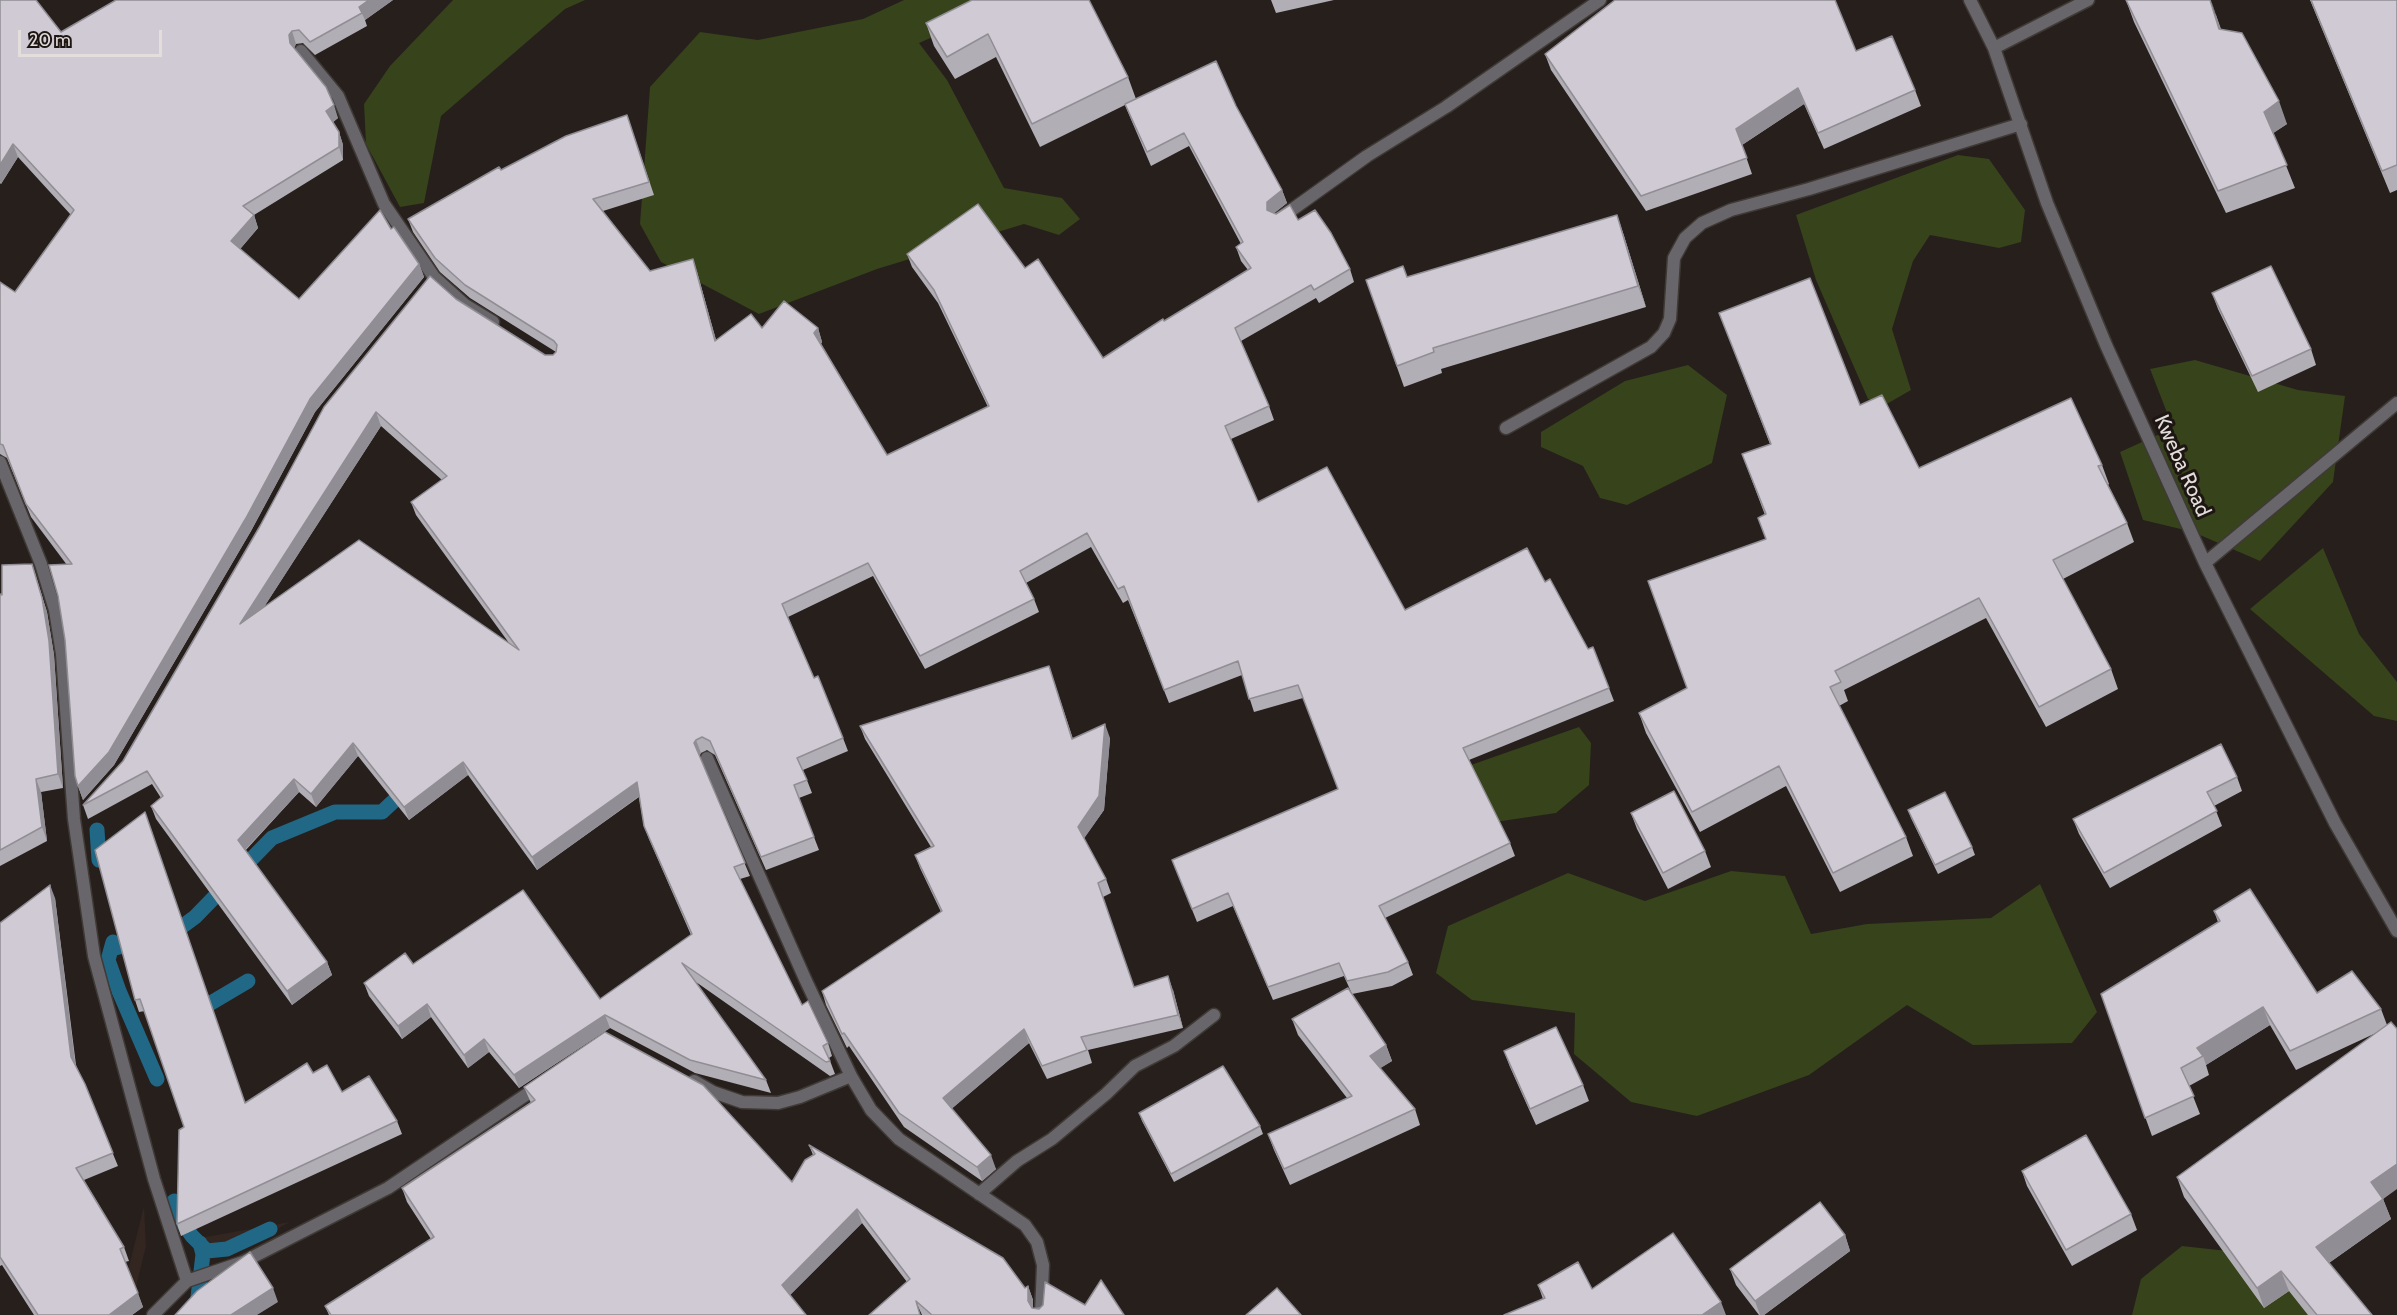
<!DOCTYPE html>
<style>
body{margin:0}
#map{position:relative;width:2397px;height:1315px;overflow:hidden;background:#261f1c;font-family:Cabin,sans-serif}
canvas{display:block}
.scale{position:absolute;left:18px;top:30px;width:144px;height:27px;box-sizing:border-box;border:3px solid #e3dddb;border-top:0;padding-left:8px;font-size:18px;line-height:21px;white-space:nowrap;color:#e3dddb;-webkit-text-stroke:4px #1d1613;paint-order:stroke}
</style>
<div id="map">
<canvas width="2397" height="1315"></canvas>
<div class="scale">20 m</div>
</div>
<script>
const ctx = document.querySelector('canvas').getContext('2d');
ctx.lineJoin = 'round';
function fillPath(path, color) {
  ctx.fillStyle = color;
  ctx.fill(path, 'evenodd');
}
function shape(rows) {
  const path = new Path2D();
  for (const r of rows) {
    path.moveTo(r[0], r[1]);
    for (let i = 2; i < r.length; i += 2) path.lineTo(r[i], r[i + 1]);
  }
  return path;
}
function strokePath(path, color, width, dash) {
  ctx.strokeStyle = color;
  ctx.lineWidth = width;
  ctx.lineCap = dash ? 'butt' : 'round';
  ctx.setLineDash(dash || []);
  ctx.stroke(path);
}
function label(font, color, halo, rows, align = 'center') {
  ctx.font = font + ' Cabin,sans-serif';
  ctx.lineWidth = 6;
  ctx.setLineDash([]);
  ctx.textBaseline = 'middle';
  ctx.strokeStyle = halo;
  ctx.fillStyle = color;
  for (const [text, x, y, turn = 0] of rows) {
    ctx.save();
    ctx.translate(x, y);
    ctx.rotate((+turn || 0) * Math.PI / 180);
    ctx.textAlign = isNaN(turn) ? turn : align;
    if (halo) ctx.strokeText(text, 0, 0);
    ctx.fillText(text, 0, 0);
    ctx.restore();
  }
}
fillPath(shape([
 [144,1206,146,1246,133,1300,117,1315],
 [290,1222,253,1242,221,1255,201,1253,188,1240]
]), '#332520');
fillPath(shape([
 [453,0,585,0,565,9,441,116,424,203,400,207,366,144,364,104,390,66],
 [904,0,1017,0,919,43,947,80,1004,188,1062,198,1080,219,1059,235,1024,224,877,269,759,314,661,262,640,224,650,87,700,32,758,40,863,19],
 [1958,155,1989,159,2025,210,2021,242,1999,248,1930,235,1913,261,1892,329,1911,390,1885,405,1868,399,1816,280,1796,215],
 [2195,360,2298,390,2345,396,2333,482,2260,561,2193,532,2143,520,2120,452,2173,428,2150,369],
 [1688,365,1727,395,1712,463,1627,505,1600,498,1583,466,1541,447,1541,432,1625,381],
 [2323,548,2359,634,2397,682,2397,721,2374,716,2250,609],
 [1579,727,1591,743,1589,785,1556,813,1468,826,1434,778],
 [1731,871,1785,876,1811,934,1867,924,1991,918,2040,884,2097,1012,2072,1043,1973,1045,1907,1005,1809,1075,1697,1116,1631,1102,1574,1054,1575,1013,1472,1000,1436,973,1448,926,1568,873,1645,901],
 [2182,1246,2264,1255,2342,1315,2132,1315,2141,1279]
]), '#36431b');
strokePath(shape([
 [97,830,99,860],
 [167,936,172,934,195,917,272,838,335,812,382,812,398,797],
 [113,942,108,960,119,991,157,1079],
 [111,949,140,942],
 [194,1013,248,981],
 [174,1201,177,1215,192,1236,207,1251,227,1249,270,1229],
 [198,1297,203,1254,200,1243]
]), '#216886', 15);
const minor = shape([
 [1970,0,1994,48,2047,203,2106,345,2205,563,2335,823,2397,931],
 [1994,48,2088,0],
 [301,51,338,96,384,204,434,277,465,305,493,322],
 [1279,219,1367,156,1446,107,1600,0],
 [1506,428,1651,347,1664,333,1670,319,1674,258,1685,238,1702,223,1731,210,1809,189,2021,124],
 [0,462,41,564,55,610,62,654,74,819,94,956,154,1179,187,1281,153,1315],
 [2205,563,2397,403],
 [707,758,806,981,851,1076],
 [694,1081,713,1092,742,1102,778,1103,800,1097,851,1076,871,1110,899,1139,1025,1225,1037,1242,1043,1265,1041,1315],
 [979,1194,1017,1161,1052,1139,1106,1094,1135,1066,1174,1046,1214,1015],
 [187,1281,243,1262,388,1188,539,1086]
]);
strokePath(minor, '#403a37', 15);
strokePath(minor, '#68666a', 12);
fillPath(shape([
 [0,0,61,32,393,0,365,20,367,26,315,55,303,43,296,44,294,48,338,118,333,122,339,132,343,145,343,160,254,215,258,228,240,249,299,299,391,229,419,264,424,277,315,412,251,531,114,765,83,800,78,786,67,565,31,517,7,458,0,454,0,282,15,292,71,215,18,157,1,184,0,183],
 [972,0,1128,77,1136,99,1236,106,1282,190,1287,203,1274,213,1298,220,1350,269,1354,282,1319,303,1316,298,1241,341,1269,406,1274,420,1231,439,1258,502,1405,610,1545,582,1588,649,1593,647,1614,701,1469,760,1510,843,1515,856,1385,918,1408,962,1413,975,1392,986,1352,994,1344,976,1273,1000,1233,906,1197,922,1172,860,1338,789,1303,698,1254,712,1242,675,1169,703,1128,600,1123,603,1091,547,1026,583,1034,599,1039,612,925,669,873,576,788,617,814,678,843,738,848,751,803,770,812,793,799,798,819,850,766,870,715,755,707,750,701,753,699,756,750,876,740,879,802,1005,828,1043,832,1056,829,1058,835,1074,830,1076,696,982,766,1080,771,1093,695,1073,610,1028,519,1088,489,1052,468,1068,431,1017,402,1039,369,996,364,983,413,964,600,999,691,935,649,839,644,826,639,797,537,870,468,775,409,820,358,756,316,807,299,792,245,851,327,962,332,975,292,1005,156,819,151,806,161,798,152,784,88,819,83,805,123,761,456,299,545,355,553,355,556,352,470,298,440,272,413,232,408,219,501,170,627,115,654,195,603,211,650,271,697,272,716,340,762,328,818,328,822,342,821,344,887,455,988,407,938,303,912,267,907,254,1025,268,1103,358,1248,270,1241,261,1236,247,1241,244,1189,146,1151,166,1130,117,1125,105,1040,147,996,57,955,79,934,46,926,23],
 [381,426,442,480,411,502,416,515,509,643,264,607],
 [1271,0,1334,0,1276,13],
 [2126,0,2216,15,2221,29,2287,124,2273,133,2295,188,2226,213,2134,22],
 [2310,0,2397,0,2397,190,2390,193],
 [1856,51,1915,90,1921,106,1824,149,1804,104,1742,145,1752,174,1646,211,1551,70,1545,54],
 [1617,215,1624,236,1646,307,1441,369,1442,373,1404,387,1366,280,1407,277],
 [2212,293,2311,349,2316,365,2258,392,2218,309],
 [1719,313,1860,405,1919,468,2102,465,2109,484,2108,485,2127,523,2134,542,2063,579,2111,669,2118,689,2046,727,1986,618,1844,690,1848,701,1839,706,1906,837,1913,856,1840,892,1786,786,1700,832,1646,733,1639,713,1687,688,1766,539,1765,515,1742,454,1770,444],
 [32,564,47,612,54,655,63,788,41,792,47,841,0,866,0,594,2,595],
 [1049,666,1073,739,1110,738,1104,810,1084,838,1106,879,1111,893,1103,897,1134,987,1173,990,1183,1028,1088,1050,1092,1063,1047,1079,1029,1043,951,1109,996,1169,982,1181,904,1127,849,1046,847,1048,826,1005,822,991,941,912,920,868,915,855,931,847,865,739,860,726],
 [2237,777,2242,791,2214,806,2222,826,2110,888,2079,834,2073,819],
 [1908,810,1972,847,1975,855,1938,874,1911,818],
 [145,812,245,1103,313,1073,342,1092,397,1121,402,1134,181,1236,177,1224,184,1127,145,1011,139,1012,135,1000],
 [1631,813,1705,851,1711,867,1668,889,1637,829],
 [55,898,76,1065,118,1166,84,1180,124,1247,129,1261,125,1262,143,1307,132,1315,34,1315,2,1265,0,1266,0,923],
 [2214,911,2317,993,2381,1009,2387,1025,2383,1199,2391,1219,2329,1263,2372,1315,2308,1315,2289,1291,2264,1308,2184,1197,2177,1177,2376,1033,2296,1070,2270,1025,2206,1065,2209,1075,2189,1086,2200,1114,2152,1136,2101,994,2218,922],
 [1292,1019,1386,1045,1392,1061,1380,1068,1415,1109,1420,1125,1290,1185,1274,1150,1268,1134,1347,1098,1298,1035],
 [1504,1051,1583,1085,1589,1101,1536,1125,1510,1067],
 [524,1087,792,1182,813,1155,809,1145,1025,1288,1028,1286,1033,1300,1033,1308,1085,1305,1124,1315,922,1315,907,1282,862,1223,790,1295,806,1315,329,1315,325,1306,431,1239,407,1202,402,1188,531,1103],
 [1139,1113,1260,1126,1263,1134,1174,1182,1142,1121],
 [2022,1171,2131,1214,2137,1230,2072,1266,2027,1186],
 [1845,1235,1850,1251,1764,1315,1759,1315,1736,1285,1730,1269],
 [1538,1285,1592,1289,1543,1299]
]), '#b2aeb5');
fillPath(shape([
 [369,0,393,0,365,20,359,7],
 [2211,0,2216,15,2227,51,2219,29],
 [292,31,296,44,294,48,290,43,289,35],
 [1798,88,1804,104,1742,145,1736,129],
 [2279,101,2287,124,2272,134,2264,112],
 [334,105,338,118,331,124,326,111],
 [339,132,343,145,343,160,339,147],
 [13,144,18,157,1,184,0,181,0,165],
 [1282,190,1287,203,1272,215,1267,210,1267,202],
 [254,215,258,228,236,254,231,241],
 [1617,215,1624,236,1646,307,1638,286],
 [693,259,697,272,720,354,715,341],
 [419,264,424,277,315,412,251,531,114,765,83,800,78,786,310,399],
 [818,328,822,342,819,346,814,333],
 [376,412,381,426,244,638,240,624],
 [32,564,47,612,54,655,63,788,58,774],
 [1105,724,1110,738,1104,810,1083,840,1078,827],
 [696,740,701,753,699,757,694,743],
 [353,743,358,756,316,807,311,794],
 [463,762,468,775,409,820,404,807],
 [36,779,41,792,47,841,42,827],
 [294,779,299,792,242,853,238,840],
 [637,782,641,795,537,870,532,857],
 [50,885,55,898,76,1070,71,1057],
 [327,962,332,975,292,1005,287,991],
 [1168,976,1173,990,1183,1028,1178,1015],
 [427,1004,431,1017,402,1039,398,1026],
 [2263,1007,2270,1025,2206,1065,2203,1056,2197,1048],
 [605,1015,610,1028,519,1088,514,1075],
 [1024,1029,1029,1043,948,1112,943,1098],
 [484,1039,489,1052,468,1068,464,1055],
 [1386,1045,1392,1061,1376,1071,1370,1056],
 [991,1155,996,1169,982,1181,977,1167],
 [2397,1164,2397,1189,2379,1202,2371,1182],
 [2383,1199,2391,1219,2323,1267,2316,1247],
 [857,1209,862,1223,787,1298,782,1285],
 [1845,1235,1850,1251,1764,1315,1760,1315,1755,1301],
 [2281,1271,2289,1291,2264,1308,2257,1288],
 [1028,1286,1033,1300,1033,1315,1028,1301],
 [273,1288,278,1302,257,1315,231,1315],
 [138,1293,143,1307,132,1315,109,1315],
 [1721,1302,1726,1315,1702,1315]
]), '#918d94');
const building = shape([
 [0,0,36,0,61,32,116,0,369,0,359,7,362,13,310,42,299,30,292,31,289,35,290,43,326,87,334,105,326,111,339,132,339,147,243,206,254,215,231,241,299,299,380,210,391,229,394,227,419,264,310,399,246,518,109,752,78,786,75,776,65,640,58,596,49,565,72,564,26,504,3,445,0,444,0,282,15,292,74,210,13,144,0,165,0,0],
 [972,0,1089,0,1128,77,1032,124,988,34,947,57,926,23,972,0],
 [1615,0,1835,0,1856,51,1892,36,1915,90,1818,133,1798,88,1736,129,1747,158,1641,196,1545,54,1615,0],
 [2126,0,2210,0,2219,29,2242,33,2279,101,2264,112,2287,165,2218,191,2126,0],
 [2311,0,2397,0,2397,165,2382,171,2311,0],
 [1216,61,1236,106,1282,190,1267,202,1267,210,1276,214,1290,205,1298,220,1315,210,1331,233,1350,269,1314,290,1311,285,1235,328,1269,406,1225,426,1258,502,1327,467,1405,610,1527,548,1545,582,1550,579,1588,649,1593,647,1609,688,1463,748,1510,843,1379,906,1408,962,1388,972,1347,981,1339,963,1268,987,1228,893,1192,909,1172,860,1338,789,1298,685,1249,699,1238,661,1164,690,1124,586,1118,589,1087,533,1020,571,1034,599,920,656,868,563,782,604,814,678,818,676,843,738,797,758,807,780,794,785,814,837,761,857,710,741,702,737,696,740,694,743,745,863,734,867,802,1005,808,1001,828,1043,823,1046,830,1061,826,1062,682,963,766,1080,690,1060,605,1015,514,1075,484,1039,464,1055,427,1004,398,1026,364,983,405,953,413,964,523,890,600,999,692,934,644,826,637,782,532,857,463,762,404,807,353,743,311,794,294,779,238,840,327,962,287,991,151,806,163,796,147,771,83,805,123,761,260,526,324,407,430,276,456,299,545,355,553,355,556,352,557,345,554,341,465,285,435,258,408,219,499,167,501,170,566,136,627,115,649,182,593,199,650,271,693,259,715,341,751,314,762,328,784,301,818,328,814,333,887,455,989,406,934,290,907,254,978,204,1025,268,1038,259,1103,358,1163,319,1164,321,1251,268,1236,247,1243,242,1184,133,1147,152,1125,104,1216,61],
 [376,412,447,476,411,502,519,650,359,540,240,624,376,412],
 [1617,215,1638,286,1433,348,1434,352,1397,366,1366,280,1403,266,1407,277,1617,215],
 [2271,266,2311,349,2252,376,2212,293,2271,266],
 [1810,278,1860,405,1882,395,1919,468,2071,398,2102,465,2098,466,2127,523,2053,560,2111,669,2039,707,1979,598,1835,671,1841,682,1830,687,1906,837,1833,873,1779,766,1692,812,1639,713,1687,688,1648,581,1766,539,1758,518,1766,514,1742,454,1771,444,1719,313,1810,278],
 [32,564,42,598,49,641,58,774,36,779,42,827,0,850,0,594,2,595,2,565,32,564],
 [1049,666,1072,739,1105,724,1099,796,1078,827,1106,879,1098,883,1134,987,1168,976,1178,1015,1081,1037,1087,1050,1042,1066,1024,1029,943,1098,991,1155,977,1167,899,1113,844,1033,842,1034,822,991,942,911,915,855,934,846,860,726,1049,666],
 [2221,744,2237,777,2207,792,2217,811,2104,873,2073,819,2221,744],
 [1674,791,1705,851,1663,873,1631,813,1674,791],
 [1945,792,1972,847,1935,865,1908,810,1945,792],
 [145,812,245,1103,307,1063,313,1073,327,1065,342,1092,369,1076,397,1121,177,1224,179,1130,184,1127,140,999,135,1000,95,850,145,812],
 [50,885,71,1057,85,1084,113,1153,76,1168,124,1247,120,1249,138,1293,109,1315,38,1315,0,1257,0,923,50,885],
 [2250,889,2317,993,2352,971,2381,1009,2290,1051,2263,1007,2197,1048,2203,1056,2181,1068,2194,1096,2145,1118,2101,994,2220,921,2214,911,2250,889],
 [1348,988,1386,1045,1370,1056,1415,1109,1284,1169,1268,1134,1352,1096,1292,1019,1348,988],
 [2391,1022,2397,1029,2397,1164,2371,1182,2383,1199,2316,1247,2372,1315,2317,1315,2281,1271,2257,1288,2177,1177,2391,1022],
 [1556,1027,1583,1085,1530,1109,1504,1051,1556,1027],
 [605,1032,703,1085,792,1182,805,1160,815,1154,809,1145,1003,1258,1025,1288,1028,1286,1028,1301,1032,1308,1039,1309,1043,1305,1045,1282,1085,1305,1101,1280,1124,1315,932,1315,916,1301,920,1315,869,1315,910,1279,857,1209,782,1285,806,1315,331,1315,325,1306,434,1237,402,1188,535,1100,524,1087,605,1032],
 [1223,1066,1260,1126,1171,1174,1139,1113,1223,1066],
 [2086,1135,2131,1214,2066,1250,2022,1171,2086,1135],
 [1820,1202,1845,1235,1755,1301,1730,1269,1820,1202],
 [1673,1233,1721,1302,1702,1315,1504,1315,1545,1298,1538,1285,1578,1262,1592,1289,1673,1233],
 [250,1252,273,1288,231,1315,175,1315,197,1291,250,1252],
 [1277,1288,1301,1315,1246,1315,1277,1288]
]);
fillPath(building, '#cfcad3');
strokePath(building, '#918d94', 1.5);
label('21px', '#e3dddb', '#1d1613', [
 ["Kweba Road",2182,466,66]
]);
</script>
